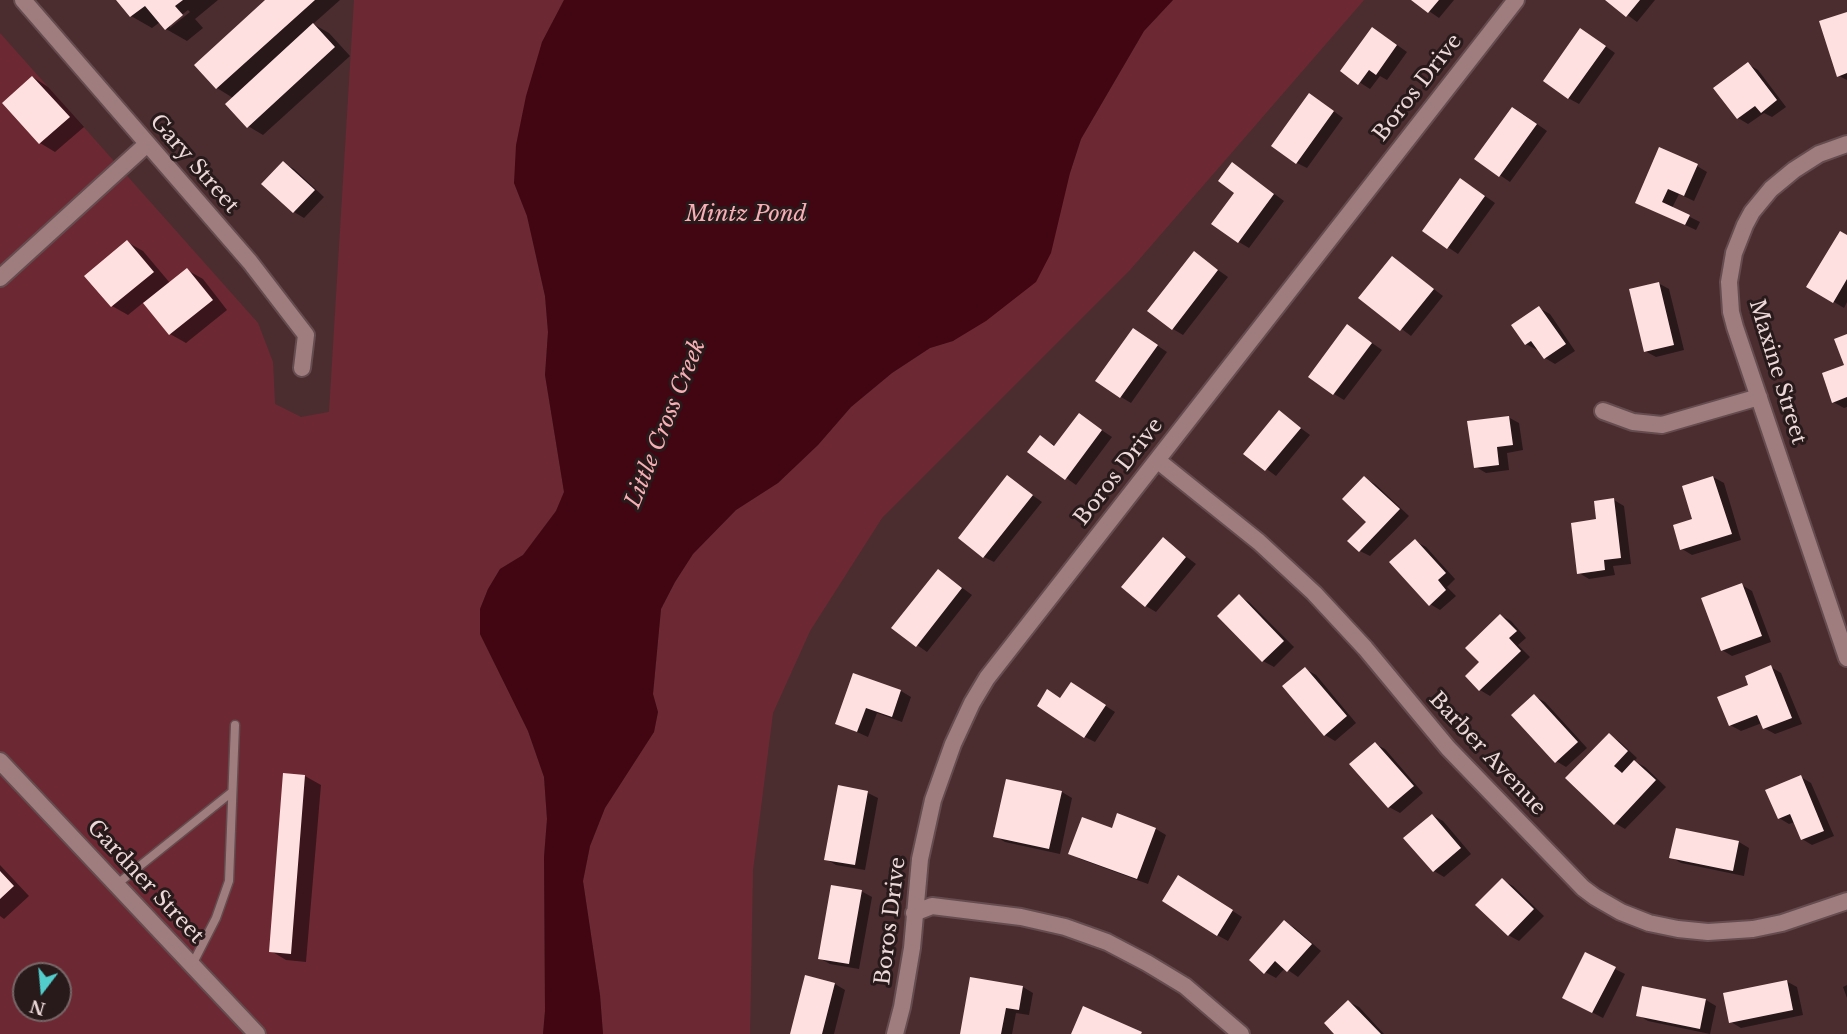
<!DOCTYPE html>
<style>
body{margin:0}
#map{position:relative;width:1847px;height:1034px;overflow:hidden;background:#4b2d30;font-family:"Libre Baskerville",serif}
canvas{display:block}
.north{position:absolute;left:12px;top:962px;width:60px;height:60px;box-sizing:border-box;background:#281a1b;border:2px solid #766667;border-radius:50%;rotate:196deg;font-size:16px;font-weight:700;line-height:24px;text-align:center;color:#ecd8d9}
.north::after{content:'';display:block;margin:auto;width:21px;height:27px;background:#52cdcc;clip-path:polygon(50% 0,100% 100%,50% 72%,0 100%)}
</style>
<div id="map">
<canvas width="1847" height="1034"></canvas>
<div class="north">N</div>
</div>
<script>
const ctx = document.querySelector('canvas').getContext('2d');
ctx.lineJoin = 'round';
function fillPath(path, color) {
  ctx.fillStyle = color;
  ctx.fill(path, 'evenodd');
}
function shape(rows) {
  const path = new Path2D();
  for (const r of rows) {
    path.moveTo(r[0], r[1]);
    for (let i = 2; i < r.length; i += 2) path.lineTo(r[i], r[i + 1]);
  }
  return path;
}
function strokePath(path, color, width, dash) {
  ctx.strokeStyle = color;
  ctx.lineWidth = width;
  ctx.lineCap = dash ? 'butt' : 'round';
  ctx.setLineDash(dash || []);
  ctx.stroke(path);
}
function label(font, color, halo, rows, align = 'center') {
  ctx.font = font + ' "Libre Baskerville",serif';
  ctx.lineWidth = 6;
  ctx.setLineDash([]);
  ctx.textBaseline = 'middle';
  ctx.strokeStyle = halo;
  ctx.fillStyle = color;
  for (const [text, x, y, turn = 0] of rows) {
    ctx.save();
    ctx.translate(x, y);
    ctx.rotate((+turn || 0) * Math.PI / 180);
    ctx.textAlign = isNaN(turn) ? turn : align;
    if (halo) ctx.strokeText(text, 0, 0);
    ctx.fillText(text, 0, 0);
    ctx.restore();
  }
}
fillPath(shape([
 [354,0,564,0,542,42,514,183,527,216,545,296,548,332,545,375,564,492,556,511,523,555,500,569,488,589,480,609,480,634,528,731,544,777,547,819,544,857,545,1011,543,1034,0,1034,0,33,258,323,273,362,275,404,301,417,329,412],
 [24,974,60,974,60,1010,24,1010],
 [1173,0,1364,0,1130,270,882,518,810,631,773,713,753,870,750,1034,603,1034,600,995,583,881,590,846,605,808,654,732,658,712,653,694,661,609,675,582,693,554,736,510,778,483,818,445,851,407,892,373,930,348,953,341,1070,173,1081,139,1144,31]
]), '#6d2933');
fillPath(shape([
 [564,0,1173,0,1144,31,1081,139,1070,173,1051,253,1036,282,986,321,953,341,930,348,892,373,851,407,818,445,778,483,736,510,693,554,675,582,661,609,653,694,658,712,654,732,605,808,590,846,583,881,600,995,603,1034,543,1034,545,1011,544,857,547,819,544,777,528,731,480,634,480,609,488,589,500,569,523,555,556,511,564,492,545,375,548,332,545,296,527,216,514,183,516,145,526,96,542,42]
]), '#420613');
fillPath(shape([
 [118,0,218,0,195,19,203,28,187,41,166,29,160,22,152,28,131,16],
 [188,10,190,12,170,28,170,24],
 [268,0,340,0,313,24,329,33,350,56,263,135,248,126,233,98,217,88,196,65],
 [1413,0,1454,0,1439,18],
 [1607,0,1655,0,1637,22],
 [1847,13,1847,80,1839,76],
 [1383,35,1407,52,1387,80,1380,76,1370,89,1342,71],
 [1591,36,1615,53,1579,104,1568,98],
 [1748,64,1758,70,1786,107,1772,117,1764,113,1748,124,1738,118],
 [33,77,48,87,84,127,55,152,40,143],
 [1320,101,1343,118,1307,168,1297,163],
 [1523,114,1547,131,1510,182,1476,159],
 [284,163,294,169,324,197,304,218,294,212],
 [1697,166,1707,172,1694,201,1679,194,1672,208,1700,222,1696,230,1637,203],
 [1242,170,1284,201,1249,248,1239,242,1237,193],
 [1471,186,1495,203,1458,254,1424,231],
 [1847,237,1847,302,1844,308,1808,286],
 [127,242,143,251,170,283,187,270,203,279,227,310,186,343,170,334,144,302,128,315,112,306,87,276],
 [1194,253,1228,277,1183,335,1173,329],
 [1393,258,1443,296,1411,336,1361,298],
 [1658,283,1669,289,1684,350,1656,357,1645,351],
 [1539,308,1550,314,1575,351,1555,364,1545,358,1538,349,1537,350,1526,344],
 [1348,326,1382,350,1344,400,1334,394],
 [1143,336,1167,352,1131,403,1121,397],
 [1847,336,1847,407,1844,408,1833,402,1846,366],
 [1279,412,1310,435,1276,476,1245,453],
 [1079,415,1112,437,1076,485,1029,451,1040,437,1056,446],
 [1508,417,1519,423,1523,450,1507,453,1509,470,1486,473,1476,467],
 [1007,477,1042,502,994,562,984,557],
 [1713,477,1724,483,1741,540,1692,555,1682,549],
 [1364,478,1375,484,1409,516,1370,556,1360,551,1368,522],
 [1614,500,1624,506,1631,564,1613,566,1615,575,1589,579,1579,573,1598,521],
 [1163,539,1196,564,1156,612,1146,606],
 [1415,541,1426,547,1455,579,1447,587,1456,596,1440,610,1430,604],
 [938,570,972,595,927,652,893,628],
 [1742,585,1752,591,1771,642,1732,656,1722,650],
 [1239,596,1249,602,1294,647,1274,667,1263,661,1219,616],
 [1500,615,1511,621,1526,638,1518,645,1530,657,1490,696,1480,690,1482,662],
 [1771,667,1781,673,1802,724,1775,734,1764,728,1762,723,1741,731,1730,725,1750,686],
 [1305,669,1316,675,1356,723,1335,741,1325,735],
 [854,675,901,691,911,697,902,722,877,713,868,737,837,723],
 [1081,690,1115,712,1095,742,1085,737,1061,699],
 [1534,696,1545,702,1587,748,1566,767,1556,761],
 [1609,735,1619,741,1637,758,1634,761,1645,767,1666,787,1625,829,1615,823],
 [1375,744,1385,749,1423,793,1400,813,1389,807,1351,764],
 [305,776,321,785,306,962,286,960,271,951],
 [1801,777,1811,783,1834,836,1812,845,1802,839,1795,822,1789,824,1779,818],
 [1008,780,1062,792,1072,798,1060,854,1005,842,995,836],
 [839,787,868,793,878,798,865,870,836,865,826,859],
 [1118,815,1156,829,1166,835,1148,884,1080,859,1070,853,1112,830],
 [1432,815,1443,821,1471,854,1444,877,1434,871],
 [1677,829,1739,842,1749,848,1744,876,1681,863,1671,857],
 [0,865,29,896,4,919,0,916],
 [1502,880,1513,886,1544,916,1519,941,1508,935],
 [1189,883,1242,917,1228,941,1217,935],
 [861,891,872,897,859,969,830,964,819,958],
 [1285,922,1295,928,1321,951,1298,977,1285,968,1276,978,1265,972],
 [1615,969,1625,974,1603,1018,1574,1003],
 [806,977,835,984,845,990,834,1034,792,1034],
 [1786,981,1797,987,1803,1015,1741,1028,1731,1022],
 [1847,985,1847,998,1843,987],
 [1023,987,1033,993,1029,1015,1016,1013,1012,1034,962,1034],
 [1706,1000,1716,1006,1710,1034,1648,1021,1638,1015],
 [1349,1002,1359,1007,1384,1034,1337,1034]
]), '#0007');
fillPath(shape([
 [116,0,183,0,175,6,183,15,165,30,145,6,130,17],
 [265,0,315,0,216,89,194,65],
 [1411,0,1439,0,1428,13],
 [1605,0,1640,0,1626,17],
 [1847,12,1847,73,1837,77,1819,21],
 [313,23,335,47,247,128,225,104],
 [1372,27,1397,45,1376,75,1369,70,1358,85,1340,71],
 [1580,28,1606,46,1568,99,1543,81],
 [1748,62,1777,100,1761,113,1755,106,1737,119,1713,88],
 [32,76,70,117,39,144,2,103],
 [1309,93,1334,111,1296,164,1271,146],
 [1512,107,1537,124,1499,177,1474,159],
 [1659,147,1698,164,1684,196,1668,189,1662,202,1690,215,1685,225,1635,203],
 [283,161,315,190,293,213,261,184],
 [1232,162,1274,194,1238,243,1211,224,1234,193,1218,181],
 [1460,178,1485,196,1447,249,1422,231],
 [1840,231,1847,235,1847,279,1833,303,1806,287],
 [127,240,154,272,111,307,84,276],
 [1194,251,1218,270,1172,330,1147,311],
 [1392,256,1434,289,1400,331,1358,298],
 [187,268,213,300,169,335,143,303],
 [1659,282,1674,345,1644,352,1629,289],
 [1539,306,1566,344,1544,359,1531,341,1525,345,1511,325],
 [1347,324,1372,343,1333,395,1308,377],
 [1133,328,1158,345,1120,398,1095,381],
 [1847,334,1847,397,1832,403,1822,373,1844,365,1834,339],
 [1279,410,1301,428,1265,471,1243,454],
 [1079,413,1102,430,1065,480,1027,452,1040,435,1054,446],
 [1509,416,1513,445,1497,447,1499,465,1474,468,1467,421],
 [1007,475,1033,495,983,558,958,538],
 [1364,476,1400,509,1359,552,1347,541,1366,522,1342,499],
 [1713,476,1732,534,1680,550,1673,525,1692,519,1682,486],
 [1614,498,1621,558,1604,560,1605,570,1577,574,1571,523,1596,519,1594,501],
 [1163,537,1186,557,1145,607,1121,587],
 [1415,539,1446,573,1438,580,1446,590,1429,606,1389,562],
 [938,569,962,588,916,647,891,628],
 [1742,583,1762,636,1721,651,1701,598],
 [1239,594,1284,641,1262,662,1217,616],
 [1500,614,1517,631,1509,638,1521,651,1479,691,1465,676,1479,662,1465,648],
 [1771,665,1792,718,1763,729,1757,715,1729,726,1717,697,1748,685,1745,676],
 [1305,667,1347,716,1324,736,1282,686],
 [853,673,901,690,892,717,866,708,857,732,835,724],
 [1071,682,1106,705,1084,738,1037,706,1047,689,1060,698],
 [1534,694,1578,742,1555,763,1511,715],
 [1609,733,1628,751,1614,766,1622,773,1634,760,1656,780,1614,825,1565,778],
 [1375,742,1414,786,1388,808,1349,764],
 [283,773,305,775,291,954,269,952],
 [1801,775,1824,831,1801,840,1790,814,1778,819,1765,790],
 [1006,779,1062,791,1049,849,993,837],
 [838,785,868,791,855,865,824,860],
 [1117,813,1156,828,1137,879,1068,854,1082,817,1112,828],
 [1432,814,1461,848,1433,872,1403,838],
 [1676,828,1739,841,1733,871,1669,858],
 [0,871,14,886,0,899],
 [1178,875,1233,910,1217,936,1162,901],
 [1502,878,1534,909,1508,936,1475,905],
 [831,885,862,890,849,964,818,959],
 [1284,920,1312,944,1287,972,1275,961,1264,974,1249,960],
 [1585,952,1616,967,1592,1013,1562,998],
 [805,975,835,983,822,1034,790,1034],
 [970,977,1023,986,1019,1010,1006,1008,1001,1034,960,1034],
 [1787,980,1793,1010,1729,1023,1723,993],
 [1642,986,1706,999,1700,1029,1636,1016],
 [1348,1000,1381,1034,1334,1034,1324,1023],
 [1083,1006,1142,1032,1141,1034,1071,1034]
]), '#ffe0e1');
const lane = shape([
 [116,885,232,792],
 [192,965,216,918,229,881,235,725]
]);
const street = shape([
 [23,0,250,262,306,335,302,368],
 [1847,144,1819,154,1794,170,1771,189,1752,212,1745,225,1734,253,1729,282,1731,312,1735,327,1847,658],
 [0,278,147,144],
 [1603,411,1633,422,1662,425,1759,397],
 [1157,460,1259,542,1314,593,1365,648,1448,748,1583,888,1595,897,1621,912,1649,923,1678,929,1708,932,1753,929,1782,923,1847,901],
 [0,761,257,1034],
 [914,913,932,906,1021,917,1065,927,1107,942,1147,963,1185,986,1241,1034],
 [895,1034,902,1007,912,948,920,859,933,800,953,744,972,703,987,678,1516,0]
]);
strokePath(lane, '#654c4e', 11);
strokePath(street, '#654c4e', 20);
strokePath(lane, '#9f7c7e', 8);
strokePath(street, '#9f7c7e', 16);
label('21px', '#ecd8d9', '#281a1b', [
 ["Boros Drive",1418,88,-52],
 ["Gary Street",194,164,49],
 ["Maxine Street",1777,372,73],
 ["Boros Drive",1119,472,-52],
 ["Barber Avenue",1487,754,47],
 ["Gardner Street",145,882,47],
 ["Boros Drive",891,921,-83]
]);
label('italic 22px', '#f6afb4', '#281a1b', [
 ["Mintz Pond",746,215],
 ["Little Cross Creek",666,424,-68]
]);
</script>
